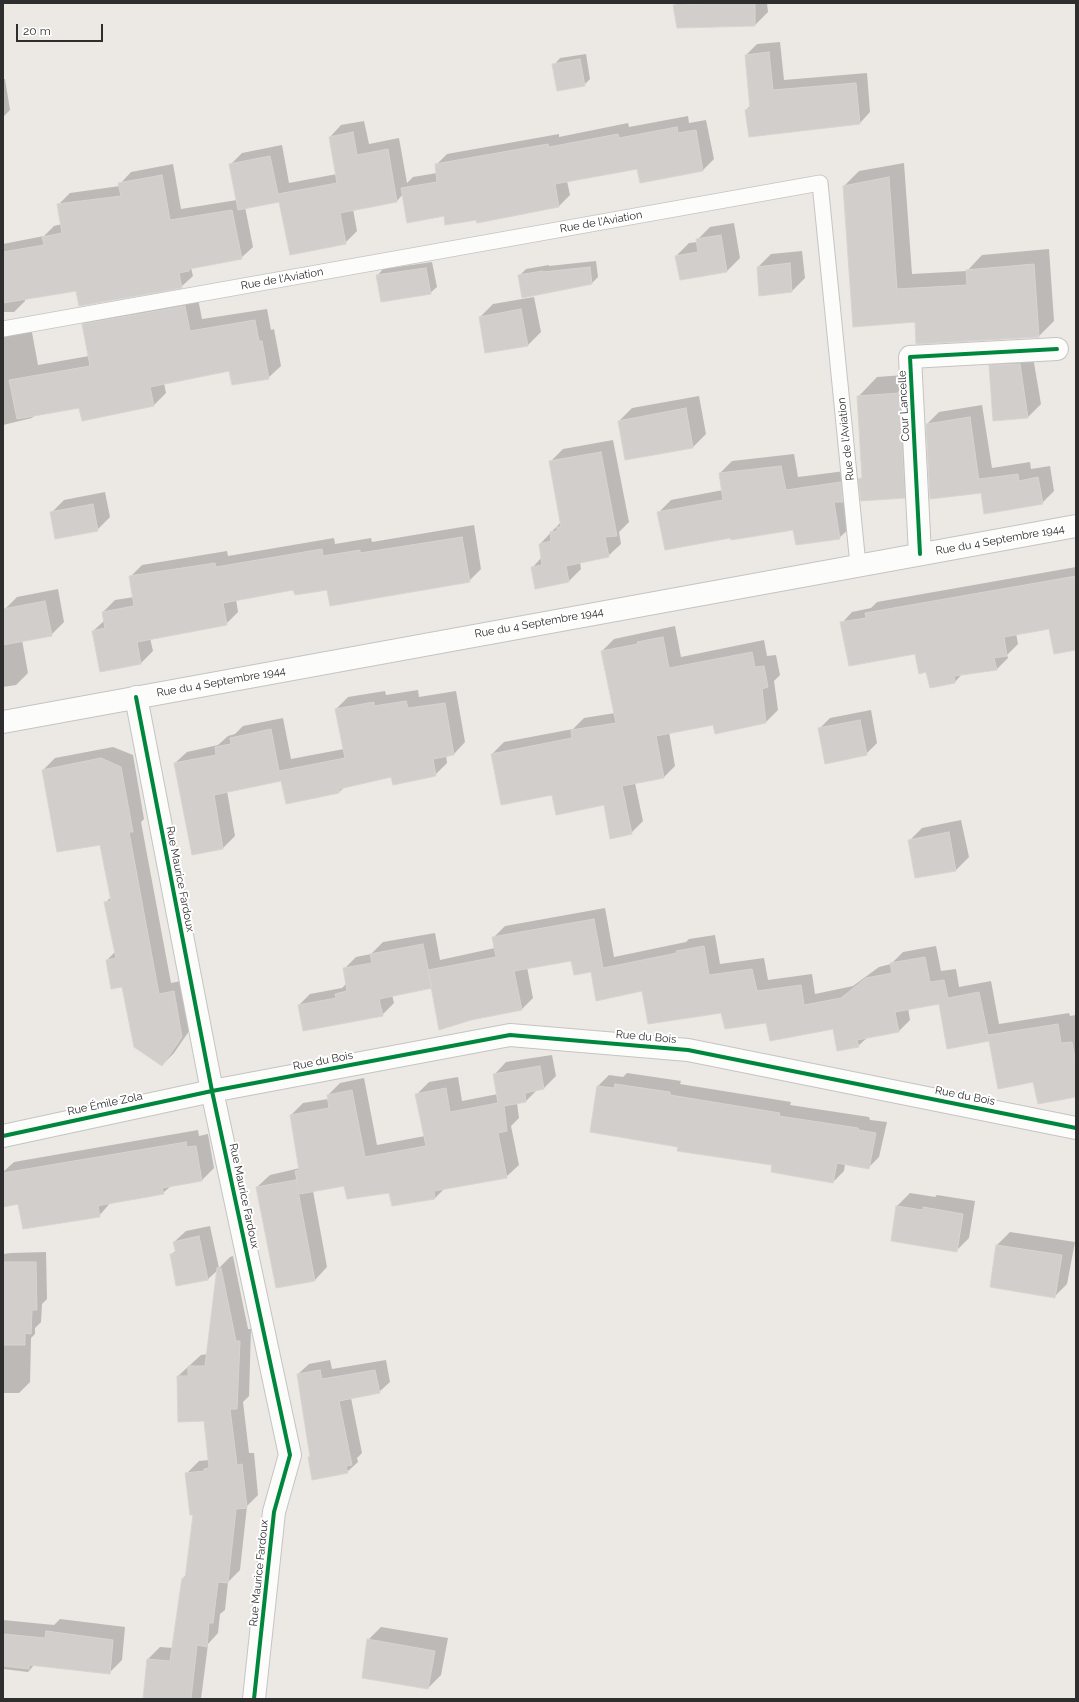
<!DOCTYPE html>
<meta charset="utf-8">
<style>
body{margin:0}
#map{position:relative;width:1079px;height:1702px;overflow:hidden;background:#ece8e4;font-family:Raleway,sans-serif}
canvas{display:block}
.frame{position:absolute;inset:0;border:4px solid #2e2e2e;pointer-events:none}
.scale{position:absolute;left:16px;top:24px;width:87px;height:18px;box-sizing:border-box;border:2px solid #2e2e2e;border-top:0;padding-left:5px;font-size:12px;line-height:14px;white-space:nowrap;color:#2e2e2e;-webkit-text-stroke:3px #fff;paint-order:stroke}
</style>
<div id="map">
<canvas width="1079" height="1702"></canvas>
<div class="frame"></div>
<div class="scale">20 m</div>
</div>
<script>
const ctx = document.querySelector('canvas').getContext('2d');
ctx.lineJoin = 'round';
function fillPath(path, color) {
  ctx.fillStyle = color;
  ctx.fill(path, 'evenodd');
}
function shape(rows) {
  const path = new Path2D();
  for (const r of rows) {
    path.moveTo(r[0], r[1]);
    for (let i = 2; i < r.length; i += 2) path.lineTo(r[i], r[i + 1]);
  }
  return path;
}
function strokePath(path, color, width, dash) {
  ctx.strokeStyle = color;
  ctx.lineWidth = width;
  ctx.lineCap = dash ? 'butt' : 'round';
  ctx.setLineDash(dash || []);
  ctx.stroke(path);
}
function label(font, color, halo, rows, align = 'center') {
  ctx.font = font + ' Raleway,sans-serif';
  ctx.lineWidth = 4;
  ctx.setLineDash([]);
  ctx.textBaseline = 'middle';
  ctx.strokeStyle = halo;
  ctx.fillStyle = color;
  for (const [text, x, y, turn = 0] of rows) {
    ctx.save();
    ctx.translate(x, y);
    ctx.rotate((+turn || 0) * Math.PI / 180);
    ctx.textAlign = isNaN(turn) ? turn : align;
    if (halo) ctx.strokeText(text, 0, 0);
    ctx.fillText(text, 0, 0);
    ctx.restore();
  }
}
fillPath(shape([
 [677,3,767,3,768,12,755,25,674,6],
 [780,42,784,80,867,73,870,112,860,123,746,110,751,105,746,55,757,44],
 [586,54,590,79,584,85,554,65,560,58],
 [3,79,5,79,10,110,3,117],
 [688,116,689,123,706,120,714,159,703,170,638,168,567,181,570,195,559,206,478,221,477,219,445,215,403,194,397,201,353,209,357,231,345,243,280,201,245,207,253,247,241,258,191,268,193,276,181,287,77,290,25,299,25,301,14,312,3,312,3,244,44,236,54,226,62,224,58,205,70,193,120,186,120,184,131,172,173,164,181,209,237,200,230,165,242,153,282,145,289,183,337,174,330,137,341,125,364,121,369,144,399,138,407,183,413,177,437,173,436,165,447,154,559,134,559,137,628,123,629,127],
 [904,163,912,274,967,271,982,255,1049,249,1054,321,1039,336,916,321,854,326,844,186,859,171],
 [734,223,740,258,727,271,676,256,689,243,698,242,697,240,710,227],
 [802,251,805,278,792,291,760,294,758,267,771,254],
 [596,261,598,277,592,283,519,276,526,269,549,265,549,266],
 [432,262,437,287,430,293,377,276,383,269],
 [197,294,202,319,267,309,271,330,274,329,281,366,268,378,230,370,164,383,166,393,153,406,80,407,35,415,32,418,3,425,3,332,31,327,38,365,89,356,83,324,96,312],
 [534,297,541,332,528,345,480,317,493,304],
 [1032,351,1041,404,1028,417,994,420,990,366,1003,353],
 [918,374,923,478,904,497,860,479,863,476,858,397,877,377],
 [699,396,706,434,693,447,626,459,619,421,632,408],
 [982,405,992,468,1030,462,1031,469,1050,466,1054,491,1042,503,982,492,927,424,939,412],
 [613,440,629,522,619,532,621,544,608,556,580,562,581,569,569,581,532,568,542,557,540,544,561,522,550,462,563,449],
 [794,454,798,477,853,470,852,526,839,538,794,529,731,537,659,512,671,500,723,490,720,473,732,461],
 [105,492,110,517,97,530,51,513,64,500],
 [474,525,481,569,469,581,327,589,294,589,236,599,238,612,226,624,150,638,153,651,141,663,100,671,93,631,105,620,103,612,115,600,134,597,130,577,142,565,227,551,228,556,334,538,335,544,371,538,372,542],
 [1076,567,1076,649,1050,627,1016,633,1018,644,1007,655,1008,658,997,669,963,673,955,682,927,671,916,653,842,623,852,612,871,608,877,602],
 [58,589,64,622,51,635,22,640,28,673,16,685,3,687,4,610,17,597],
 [675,626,681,657,764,640,767,656,776,655,780,675,774,681,778,710,766,722,714,723,669,732,675,766,664,777,635,783,643,821,631,833,604,804,553,794,492,754,504,742,573,729,584,718,615,713,602,651,614,639],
 [418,690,419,697,456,691,465,742,454,754,446,755,447,763,435,775,392,776,345,787,339,792,282,780,227,791,235,836,223,848,192,854,175,763,187,752,218,745,228,736,235,734,243,726,283,718,291,759,344,749,336,709,348,697,385,691,386,695],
 [871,710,877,743,866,754,819,729,830,718],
 [113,747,133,755,144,819,141,822,171,983,186,980,194,1024,174,1053,162,1065,122,985,107,960,115,952,105,903,111,897,101,844,43,770,55,758],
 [961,820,969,857,956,870,909,841,922,828],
 [605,908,614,957,686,942,689,939,715,935,720,964,764,958,768,980,812,974,815,994,853,986,879,967,891,964,903,952,936,946,941,971,956,969,959,987,991,981,999,1024,1069,1013,1070,1016,1076,1015,1076,1096,1034,1081,989,1040,940,1003,908,1008,910,1020,899,1031,868,1037,858,1046,834,1028,767,1022,722,1012,592,971,572,960,527,967,533,998,522,1009,432,987,392,995,394,1003,382,1015,299,1005,310,994,342,988,347,983,344,969,356,957,371,954,383,942,435,933,440,960,495,948,493,938,505,926],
 [552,1055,556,1076,544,1088,538,1089,526,1101,517,1103,519,1118,511,1126,519,1165,506,1177,445,1188,435,1198,392,1205,390,1192,345,1185,313,1191,327,1267,315,1280,257,1187,270,1175,300,1168,291,1115,303,1103,328,1099,328,1095,340,1083,364,1078,377,1145,425,1136,417,1094,429,1082,458,1077,462,1101,498,1094,494,1075,506,1062],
 [627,1073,681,1081,680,1084,791,1102,790,1105,869,1117,870,1120,887,1122,879,1157,868,1168,845,1164,844,1171,833,1182,773,1165,679,1147,598,1086,609,1075,623,1077],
 [198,1130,199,1136,208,1134,214,1168,202,1180,171,1186,163,1193,111,1202,99,1216,19,1203,3,1206,3,1172,14,1162],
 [910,1193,935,1197,937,1195,975,1201,969,1238,956,1251,897,1206],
 [210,1226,219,1268,230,1257,233,1256,248,1329,251,1329,249,1396,243,1402,249,1453,254,1453,258,1495,247,1506,240,1570,228,1582,225,1610,220,1614,218,1633,208,1644,201,1699,144,1699,148,1659,160,1647,173,1648,183,1578,187,1574,195,1514,186,1474,199,1461,209,1460,205,1420,178,1376,201,1355,208,1354,218,1270,208,1279,171,1255,176,1250,174,1242,186,1231],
 [1010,1232,1075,1242,1067,1284,1054,1297,991,1287,997,1245],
 [46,1252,47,1299,42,1304,41,1322,35,1328,35,1334,31,1338,30,1382,19,1393,3,1393,3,1254,11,1253],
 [330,1360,332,1369,386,1360,390,1382,379,1392,351,1398,362,1453,357,1458,358,1462,347,1472,309,1457,311,1456,298,1374,309,1364],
 [60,1619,125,1627,122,1660,109,1673,35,1664,28,1672,3,1669,3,1620,54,1625],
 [381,1627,448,1638,441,1675,428,1688,368,1640]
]), '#0003');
const building = shape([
 [755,3,755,26,677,28,673,5,755,3],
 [769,52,773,90,856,83,860,124,749,137,745,110,750,109,745,55,769,52],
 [580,59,585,86,557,91,552,64,580,59],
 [677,127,678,133,696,130,703,171,640,183,637,169,555,184,559,207,477,223,476,220,445,225,444,216,407,223,401,188,437,182,435,164,548,144,549,147,618,134,619,138,677,127],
 [353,132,357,155,388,149,397,202,340,213,346,244,290,255,279,202,238,210,229,164,270,156,278,194,337,183,329,137,353,132],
 [162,175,170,220,232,210,242,259,189,269,189,271,179,273,182,288,79,306,76,291,3,303,3,252,44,245,42,237,62,233,57,204,121,196,118,183,162,175],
 [889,177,897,289,967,285,966,270,1034,264,1039,337,916,344,915,322,853,327,843,186,889,177],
 [721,235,727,272,680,280,675,256,698,252,696,239,721,235],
 [790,263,792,292,759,296,757,267,790,263],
 [590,267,592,284,522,298,518,275,543,271,543,272,590,267],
 [426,268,431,294,381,302,376,275,426,268],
 [185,306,190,331,255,320,259,341,262,341,269,379,232,385,229,371,150,387,154,406,82,421,79,408,17,419,9,380,90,366,82,324,185,306],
 [521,309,528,346,485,353,479,317,521,309],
 [1020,364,1028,418,993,421,989,365,1020,364],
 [899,393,905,498,861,501,858,479,862,478,857,396,899,393],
 [686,408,693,448,625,460,618,421,686,408],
 [970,417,979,481,979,479,1018,474,1019,481,1038,477,1043,504,984,514,981,493,930,499,926,424,970,417],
 [601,452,617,536,605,537,609,557,566,566,569,582,535,589,531,567,542,565,539,544,551,541,550,532,557,531,557,527,561,527,549,461,601,452],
 [781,466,786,490,841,482,843,502,834,502,840,539,796,545,793,530,731,540,730,538,665,550,657,512,723,500,719,473,781,466],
 [93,504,98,531,55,539,50,512,93,504],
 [462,537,470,582,330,606,327,590,295,595,293,590,223,603,227,625,137,642,141,664,100,672,92,631,105,628,102,612,134,606,129,576,215,563,216,567,322,549,323,556,360,550,360,553,462,537],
 [1076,576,1076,650,1054,654,1049,629,1004,637,1007,656,994,658,997,670,954,676,955,683,930,688,926,672,919,674,915,654,849,666,840,622,866,618,865,613,1076,576],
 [45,601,52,636,3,645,3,609,45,601],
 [663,637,669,668,752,652,755,667,764,666,768,687,762,689,766,723,715,734,713,725,656,736,664,778,622,786,632,834,610,839,604,805,556,815,552,795,501,805,491,754,572,738,571,730,616,723,601,651,638,644,637,642,663,637],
 [406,701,408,708,445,703,454,755,433,759,436,776,393,785,391,777,339,789,339,793,286,804,281,781,214,795,223,849,192,855,174,763,216,755,215,747,231,744,230,738,271,729,279,771,345,758,335,709,374,702,374,706,406,701],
 [860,720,867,755,825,764,818,728,860,720],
 [101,758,121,767,133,832,129,832,159,994,174,991,182,1037,162,1066,134,1047,122,987,111,989,106,960,116,958,104,902,111,901,100,845,57,852,42,770,101,758],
 [949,832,956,871,915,878,908,840,949,832],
 [594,919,603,968,677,953,676,951,704,946,709,975,752,969,757,991,801,985,804,1005,841,998,866,978,892,973,890,963,925,957,930,982,944,980,948,998,979,992,988,1035,1058,1024,1061,1043,1072,1042,1076,1064,1076,1097,1038,1104,1033,1082,998,1089,989,1041,947,1049,939,1004,895,1012,899,1032,857,1040,859,1047,837,1051,833,1029,770,1041,766,1023,725,1029,721,1013,648,1024,642,991,596,1001,591,972,574,975,571,961,514,971,522,1010,471,1020,439,1030,428,970,496,957,492,937,594,919],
 [423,944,432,988,379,999,383,1016,303,1031,298,1005,336,998,335,994,347,991,343,968,372,963,370,954,423,944],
 [540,1066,544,1089,525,1093,526,1102,504,1106,507,1131,498,1133,507,1178,434,1191,435,1199,392,1206,389,1193,347,1199,344,1186,300,1194,295,1171,299,1170,290,1115,329,1108,327,1095,352,1090,365,1157,426,1146,415,1094,446,1088,450,1112,498,1103,493,1074,540,1066],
 [615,1084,670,1092,670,1095,780,1113,779,1116,858,1128,859,1130,876,1133,869,1169,837,1163,833,1183,771,1172,772,1165,677,1151,678,1147,590,1132,597,1086,614,1088,615,1084],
 [186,1142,187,1147,196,1146,202,1181,162,1188,164,1194,102,1205,98,1206,100,1217,23,1229,18,1204,3,1207,3,1173,186,1142],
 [296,1180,315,1281,276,1288,256,1187,296,1180],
 [896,1206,923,1210,923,1207,963,1214,957,1252,891,1241,896,1206],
 [199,1236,208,1280,176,1286,170,1254,176,1253,173,1242,199,1236],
 [996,1245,1062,1255,1055,1298,990,1287,996,1245],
 [3,1262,36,1262,37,1310,32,1310,31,1334,25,1333,25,1345,3,1345,3,1262],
 [217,1268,221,1268,236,1341,240,1341,237,1409,230,1409,237,1465,242,1464,247,1508,236,1509,228,1583,218,1582,213,1623,209,1623,207,1647,197,1645,191,1699,143,1699,147,1659,170,1661,182,1578,185,1579,193,1515,190,1515,185,1473,204,1471,204,1469,209,1468,204,1421,178,1422,177,1376,188,1376,188,1366,205,1366,217,1268],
 [320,1370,322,1379,375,1370,380,1393,339,1401,352,1465,346,1466,348,1473,312,1480,308,1457,310,1457,297,1374,320,1370],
 [46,1631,113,1640,110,1674,29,1665,29,1669,3,1666,3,1634,45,1638,46,1631],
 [367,1639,435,1651,428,1689,362,1678,367,1639]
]);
fillPath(building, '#d1cecb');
strokePath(building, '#d7d4d0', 1);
const lane = shape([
 [3,329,820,183,858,565]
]);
const street = shape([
 [920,554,910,357,1057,349],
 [3,1136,212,1091,290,1455,274,1512,254,1699]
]);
const secondary = shape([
 [136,697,212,1091,510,1035,688,1050,1076,1128],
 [3,722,1076,526]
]);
strokePath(lane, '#c5c4c5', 17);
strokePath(street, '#c5c4c5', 24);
strokePath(secondary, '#c5c4c5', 24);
strokePath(lane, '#fcfcfb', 15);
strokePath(street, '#fcfcfb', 22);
strokePath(secondary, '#fcfcfb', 22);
strokePath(shape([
 [920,554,910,357,1057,349],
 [136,697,212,1091,290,1455,274,1512,254,1699],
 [3,1136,212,1091,510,1035,688,1050,1076,1128]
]), '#00873e', 4);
label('11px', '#2e2e2e', '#fff', [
 ["Rue de l'Aviation",601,222,-10],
 ["Rue de l'Aviation",282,279,-10],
 ["Cour Lancelle",904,406,-93],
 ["Rue de l'Aviation",846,439,-96],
 ["Rue du 4 Septembre 1944",1000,540,-10],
 ["Rue du 4 Septembre 1944",539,623,-10],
 ["Rue du 4 Septembre 1944",221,682,-10],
 ["Rue Maurice Fardoux",180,879,79],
 ["Rue du Bois",646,1037,5],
 ["Rue du Bois",323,1061,-11],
 ["Rue du Bois",965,1096,11],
 ["Rue Émile Zola",105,1104,-12],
 ["Rue Maurice Fardoux",244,1196,78],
 ["Rue Maurice Fardoux",259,1573,-84]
]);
</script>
